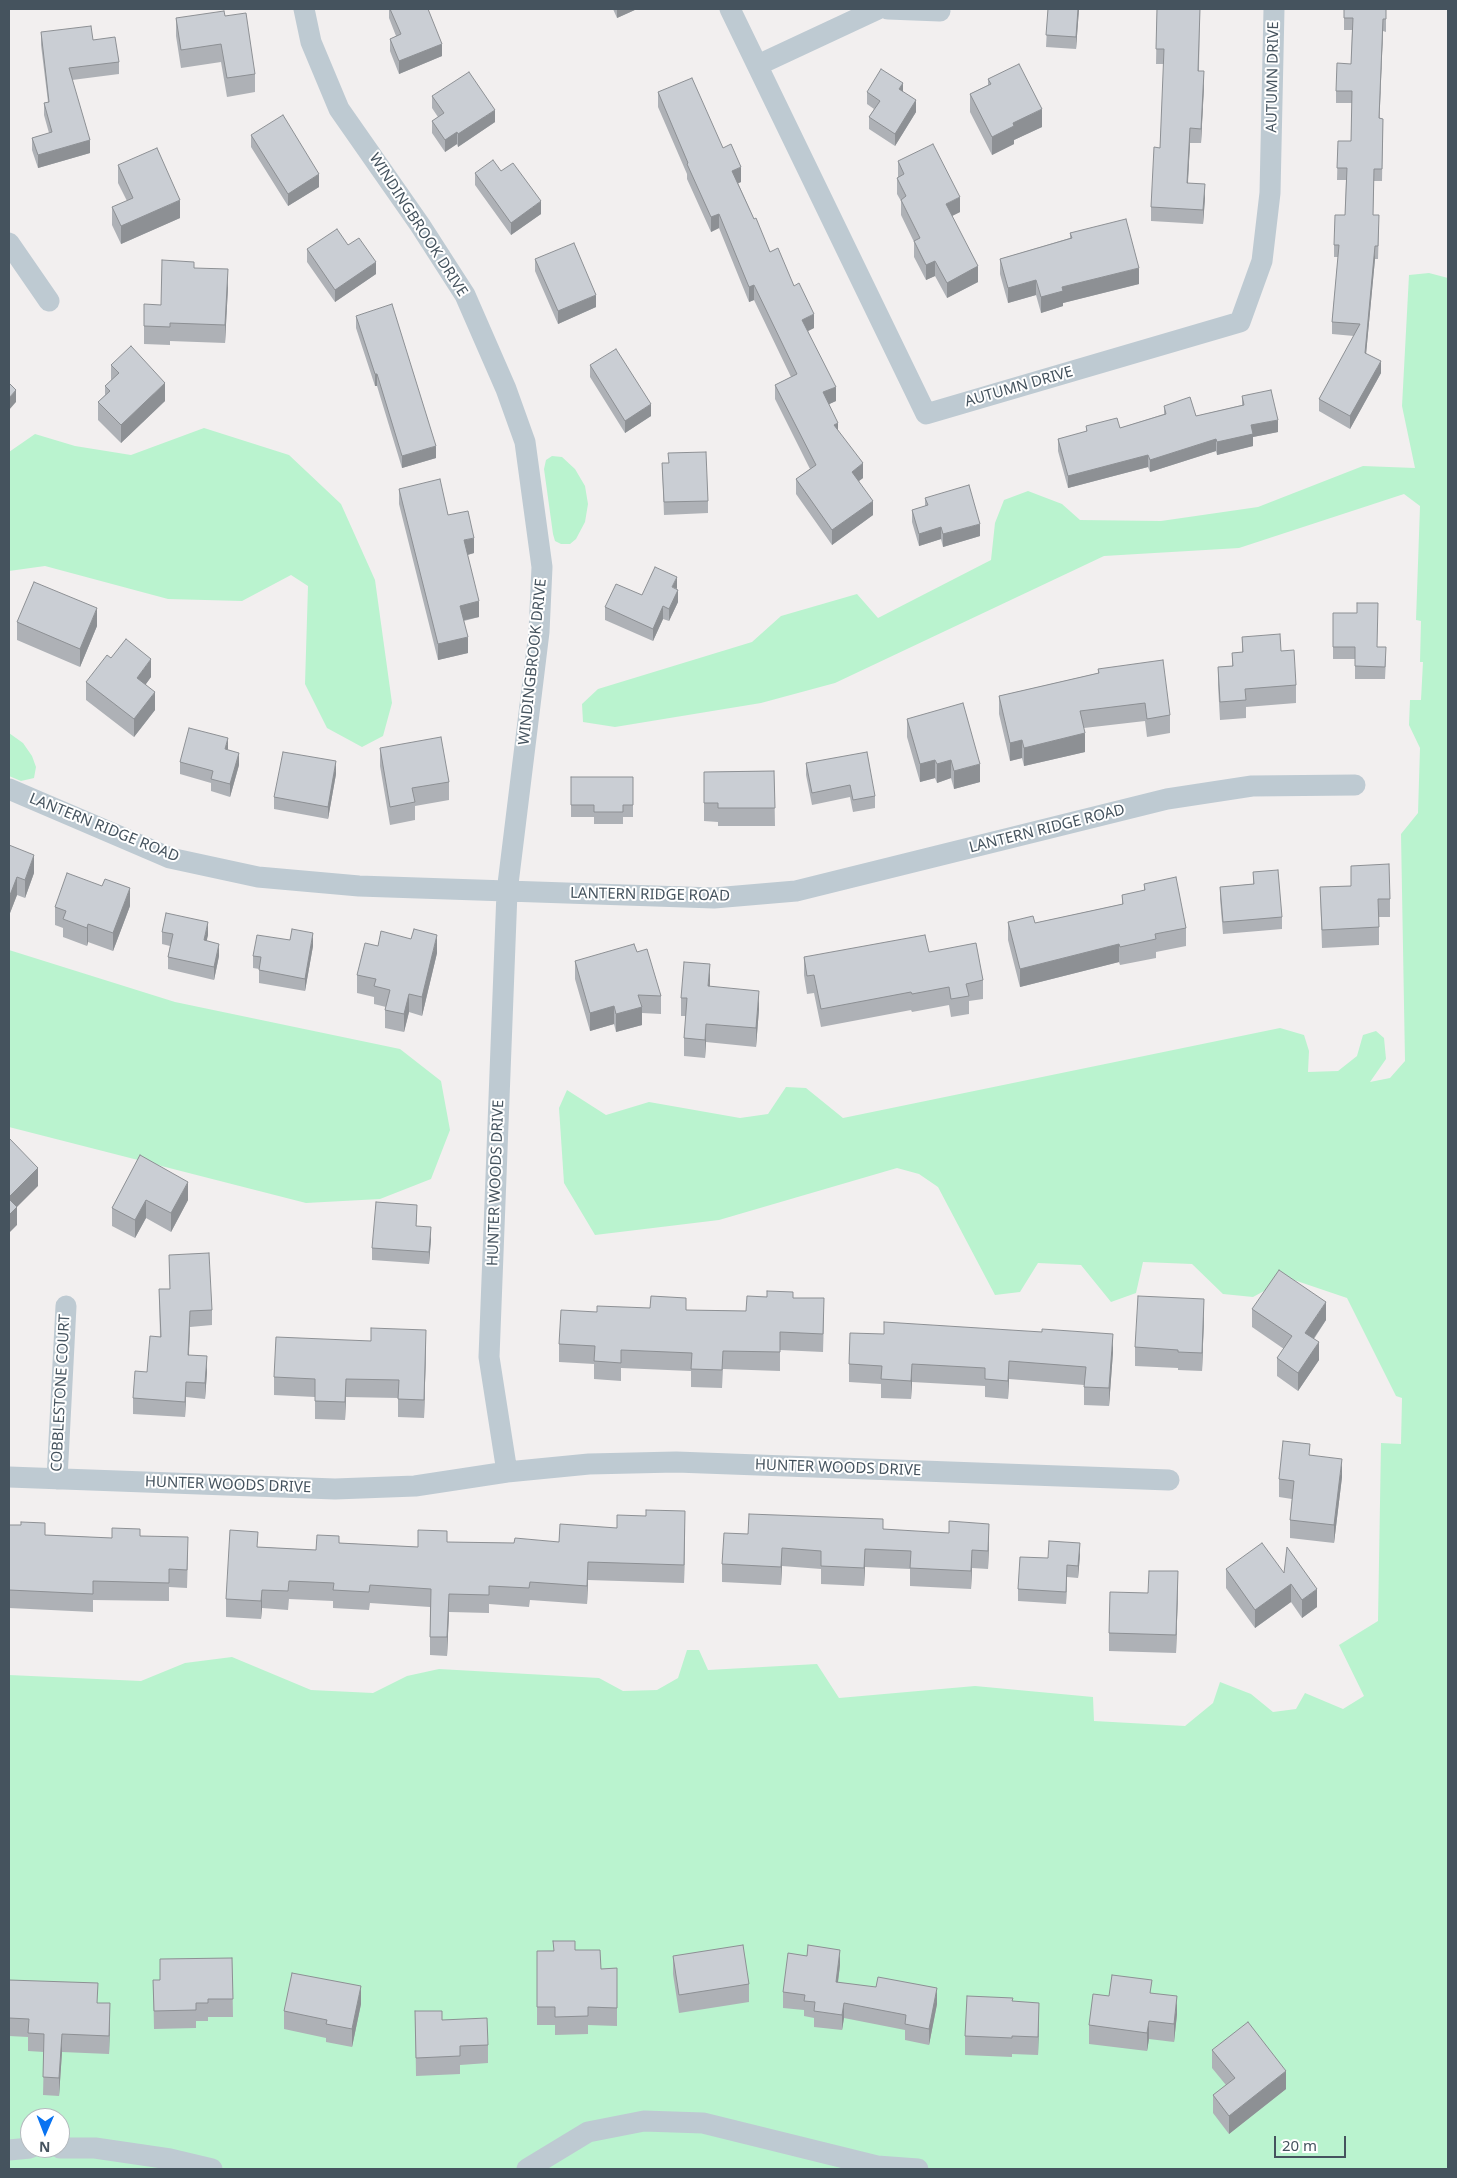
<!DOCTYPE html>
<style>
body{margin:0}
#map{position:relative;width:1457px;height:2178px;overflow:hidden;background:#f2efef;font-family:"Noto Sans",sans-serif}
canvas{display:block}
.frame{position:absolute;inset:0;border:10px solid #45535e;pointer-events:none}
.north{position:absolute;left:20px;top:2108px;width:50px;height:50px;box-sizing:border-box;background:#fff;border:1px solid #b5babf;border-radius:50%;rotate:181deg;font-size:14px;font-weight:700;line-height:20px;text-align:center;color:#45535e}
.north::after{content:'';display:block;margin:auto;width:18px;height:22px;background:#0973f1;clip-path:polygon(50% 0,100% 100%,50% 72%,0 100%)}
.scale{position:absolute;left:1274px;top:2136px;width:72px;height:22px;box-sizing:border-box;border:2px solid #45535e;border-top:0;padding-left:6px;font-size:15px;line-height:18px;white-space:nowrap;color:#45535e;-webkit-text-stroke:4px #fff;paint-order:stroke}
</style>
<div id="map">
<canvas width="1457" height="2178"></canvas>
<div class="frame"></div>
<div class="north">N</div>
<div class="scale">20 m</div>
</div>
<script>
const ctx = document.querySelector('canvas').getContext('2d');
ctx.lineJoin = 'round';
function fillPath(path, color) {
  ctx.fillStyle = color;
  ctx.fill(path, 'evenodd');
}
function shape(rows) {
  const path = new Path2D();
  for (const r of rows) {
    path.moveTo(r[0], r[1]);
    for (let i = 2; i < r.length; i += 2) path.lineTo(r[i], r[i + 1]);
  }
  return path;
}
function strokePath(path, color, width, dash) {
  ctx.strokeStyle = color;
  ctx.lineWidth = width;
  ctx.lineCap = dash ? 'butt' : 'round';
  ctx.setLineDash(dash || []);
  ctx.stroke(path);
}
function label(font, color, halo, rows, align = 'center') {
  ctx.font = font + ' "Noto Sans",sans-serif';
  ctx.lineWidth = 4;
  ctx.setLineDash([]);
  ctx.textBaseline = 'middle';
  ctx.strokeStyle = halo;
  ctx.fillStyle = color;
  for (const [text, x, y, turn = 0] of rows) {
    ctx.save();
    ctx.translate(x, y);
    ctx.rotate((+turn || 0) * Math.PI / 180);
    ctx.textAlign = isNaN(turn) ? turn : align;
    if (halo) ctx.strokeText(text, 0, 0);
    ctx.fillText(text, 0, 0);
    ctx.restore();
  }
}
fillPath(shape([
 [1429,273,1448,278,1448,2169,9,2169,9,1675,141,1681,185,1663,232,1657,311,1690,373,1693,407,1676,439,1669,599,1678,623,1691,657,1690,678,1678,687,1650,699,1650,708,1670,817,1664,839,1698,975,1686,1093,1697,1094,1721,1185,1726,1213,1703,1220,1682,1251,1694,1273,1712,1296,1709,1305,1693,1343,1709,1364,1696,1339,1645,1378,1621,1381,1443,1401,1444,1402,1398,1396,1396,1347,1298,1288,1278,1253,1297,1223,1294,1192,1264,1143,1262,1136,1293,1111,1302,1081,1265,1038,1263,1020,1292,995,1295,938,1187,919,1174,897,1168,719,1220,595,1235,564,1183,559,1108,567,1090,606,1115,649,1102,740,1118,768,1114,786,1087,806,1088,843,1118,1280,1028,1304,1035,1309,1051,1308,1072,1338,1071,1357,1056,1363,1035,1376,1031,1384,1038,1386,1059,1370,1082,1390,1078,1405,1061,1401,834,1418,813,1420,748,1409,725,1410,700,1421,700,1423,662,1420,662,1421,621,1416,620,1420,506,1404,494,1239,548,1104,556,835,683,761,703,615,727,583,722,582,704,598,689,752,642,781,616,857,594,878,618,991,560,995,523,1004,500,1028,491,1062,504,1080,520,1161,521,1258,507,1363,466,1415,468,1402,406,1409,275],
 [30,2118,60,2118,60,2148,30,2148],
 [204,428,289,455,341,504,375,580,392,703,383,736,362,747,327,728,305,684,308,586,291,575,242,601,168,599,45,566,9,571,9,452,35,434,75,446,131,455],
 [552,456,562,457,575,469,585,486,588,504,585,522,576,539,570,544,561,544,555,541,553,534,544,469,546,460],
 [9,733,23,743,32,756,36,767,34,778,21,781,9,776],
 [9,950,175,1002,400,1049,441,1081,450,1130,431,1179,380,1199,306,1203,9,1127]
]), '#baf3cf');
strokePath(shape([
 [304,9,311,42,339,109,420,225,465,295,506,389,525,442,542,567,539,632,507,892,489,1357,507,1472],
 [730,9,926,414,1240,322,1262,261,1270,193,1274,9],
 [888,9,940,11],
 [758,65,878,9],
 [9,243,49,301],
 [9,789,170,858,258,877,359,886,714,898,796,891,1167,799,1252,786,1355,785],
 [9,1477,335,1489,415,1486,507,1472,589,1464,676,1462,1169,1480],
 [57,1479,66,1306],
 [60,2148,95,2148,170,2159,212,2169],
 [9,2150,30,2148],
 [527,2169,588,2132,644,2121,703,2123,877,2166,918,2169]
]), '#becad2', 21);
fillPath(shape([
 [389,9,428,9,442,56,399,74,390,51,390,39,396,36,389,18],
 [613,9,637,9,617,18],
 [1048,9,1079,9,1076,49,1046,47],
 [1157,9,1200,9,1199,71,1204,86,1201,143,1190,143,1188,183,1205,198,1203,224,1151,221,1151,207,1160,148,1164,64,1156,64],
 [1344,9,1386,9,1386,32,1383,31,1379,118,1383,119,1382,181,1374,181,1373,215,1379,227,1378,259,1375,259,1366,354,1381,373,1350,429,1319,411,1319,399,1354,336,1332,334,1332,322,1338,257,1334,257,1334,245,1345,215,1346,180,1337,180,1338,141,1351,141,1352,103,1336,103,1336,91,1351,64,1352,30,1344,30],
 [225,16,255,74,255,92,227,97,221,62,181,68,176,36,176,18],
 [41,32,93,40,119,62,119,74,72,80,90,153,38,168,32,150,32,138,49,133,44,115,44,103,48,102,41,45],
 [988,79,1042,127,1014,140,1014,144,992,155,970,112,970,94,988,85],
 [658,92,723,148,741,182,738,183,754,219,770,252,794,286,814,328,808,331,836,401,829,404,838,430,863,478,859,481,873,515,832,545,796,494,796,479,810,469,775,399,775,385,791,377,754,300,749,302,719,228,711,232,687,179,687,174,658,107],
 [867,92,903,92,916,112,895,146,869,129,869,117,874,109,867,104],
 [432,96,495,122,458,147,457,144,445,152,432,133,432,121,438,117,432,108],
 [251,135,319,187,288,206,251,147],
 [898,161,960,212,952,216,978,282,947,298,935,276,926,280,914,257,914,242,901,215,901,201,897,194,897,178,898,178],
 [118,165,180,218,121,244,112,225,112,207,127,201,118,183],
 [475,173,541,214,511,235,475,185],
 [1070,233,1139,284,1063,303,1063,306,1041,313,1036,295,1008,303,1000,274,1000,259,1070,238],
 [348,245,376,274,335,302,307,262,307,249],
 [535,259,596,307,558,324,535,271],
 [194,268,228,287,225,343,170,341,170,345,144,344,144,326,161,305],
 [356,316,436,458,402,468,377,386,375,386,356,328],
 [111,365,165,401,121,443,98,420,98,402,105,395,105,386,111,380],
 [590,365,651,416,625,433,590,377],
 [1242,396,1278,432,1253,437,1253,446,1217,455,1216,451,1150,472,1148,467,1068,488,1058,451,1058,439,1086,432,1086,426,1120,428,1164,414,1164,406,1196,416,1242,405],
 [662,463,668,463,708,501,708,513,664,515],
 [399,489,448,515,474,553,467,555,479,617,464,621,468,653,438,660,399,504],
 [925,498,980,536,943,547,941,539,919,546,912,522,912,510,925,506],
 [677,589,678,602,669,621,663,619,653,641,605,620,605,607,642,595],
 [1333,613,1377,647,1386,659,1385,679,1355,679,1355,659,1333,659],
 [17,622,97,626,80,667,17,640],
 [1242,637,1281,651,1296,685,1296,703,1246,707,1246,718,1220,720,1218,685,1218,667,1232,666,1232,653,1242,652],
 [111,658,151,677,146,684,155,710,134,737,86,700,86,682],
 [1098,669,1170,715,1170,733,1147,737,1145,721,1084,728,1085,752,1024,766,1022,758,1010,761,999,714,999,696,1098,673],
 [907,719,980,782,954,789,951,778,937,783,935,778,920,782,907,737],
 [380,748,449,782,449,800,415,806,415,820,390,825,380,766],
 [227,750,239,765,230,797,211,791,211,783,180,774,180,762],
 [806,763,875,796,875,808,853,812,850,797,812,805,806,775],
 [774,771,775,826,718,826,718,822,704,821,704,772],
 [336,774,328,819,274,809,274,797],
 [571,777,633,777,633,817,623,817,623,824,594,824,594,817,571,817],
 [9,845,34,873,25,898,17,895,10,913,9,913],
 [1351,866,1390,899,1390,917,1379,917,1379,945,1322,948,1320,887,1351,886],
 [1253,872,1282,917,1282,929,1223,934,1220,899,1220,887,1253,884],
 [1144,884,1186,928,1186,946,1156,952,1156,958,1120,965,1119,962,1020,987,1008,940,1008,922,1035,923,1122,904,1122,895,1144,891],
 [130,906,113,951,88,942,87,946,63,937,63,928,55,925,55,907],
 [162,932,208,935,206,941,219,956,214,980,168,969,168,957,170,946,162,944],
 [313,946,305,991,259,983,259,969,253,968,253,956],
 [378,946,437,953,422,1016,409,1012,404,1032,385,1028,385,1010,386,1007,374,1004,374,997,357,993,357,975],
 [637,952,661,996,661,1014,642,1013,642,1025,616,1032,614,1024,590,1031,575,979,575,961],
 [929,952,983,980,983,999,969,1001,969,1014,951,1017,949,1005,912,1012,911,1010,821,1027,814,993,807,994,804,975,804,957],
 [710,983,710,987,759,1009,756,1047,706,1042,705,1058,684,1056,684,1038,686,1016,681,1016,681,998],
 [140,1155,188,1200,171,1232,146,1218,135,1238,112,1226,112,1208],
 [417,1217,416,1226,431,1239,429,1264,372,1260,372,1248],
 [169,1255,212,1310,212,1325,190,1327,189,1355,207,1372,205,1399,186,1397,185,1417,133,1414,133,1398,147,1372,160,1337,159,1289,170,1289],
 [793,1298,824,1317,823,1352,780,1350,780,1371,723,1369,722,1388,691,1387,691,1371,621,1368,621,1381,594,1379,594,1364,559,1362,559,1344,597,1312,686,1310,746,1311],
 [1252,1309,1326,1320,1314,1339,1319,1360,1298,1391,1277,1376,1277,1358,1284,1349,1252,1327],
 [1204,1317,1202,1371,1178,1370,1178,1368,1135,1366,1135,1347],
 [426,1348,424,1418,398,1417,398,1398,346,1397,345,1420,315,1419,315,1397,274,1395,274,1377],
 [1113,1352,1109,1406,1084,1405,1084,1385,1009,1379,1008,1399,985,1397,985,1386,912,1382,911,1399,881,1398,881,1384,849,1382,849,1364],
 [1310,1455,1342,1477,1334,1543,1290,1538,1290,1520,1292,1499,1279,1497,1279,1479],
 [9,1525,45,1535,112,1538,140,1536,188,1555,187,1588,169,1587,169,1601,93,1600,93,1612,9,1608],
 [617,1528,685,1529,684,1583,588,1580,587,1604,530,1600,529,1607,489,1604,489,1613,449,1612,447,1656,430,1655,430,1607,370,1603,369,1610,333,1608,333,1601,289,1599,288,1610,262,1608,261,1619,226,1617,226,1599,258,1547,316,1550,339,1543,418,1547,447,1542,514,1543,559,1542],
 [883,1529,989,1542,988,1569,972,1568,971,1589,910,1586,910,1569,865,1567,864,1586,821,1584,821,1569,782,1566,781,1585,722,1582,722,1564,748,1534],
 [1080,1555,1078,1578,1067,1577,1066,1604,1018,1601,1018,1589,1048,1558],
 [1226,1569,1284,1573,1317,1607,1302,1618,1291,1602,1255,1628,1226,1588],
 [1178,1589,1176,1653,1109,1651,1109,1633,1148,1593],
 [575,1950,601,1969,617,1968,617,2026,588,2025,588,2034,555,2035,555,2025,537,2025,537,1951],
 [673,1956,749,1984,749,2002,679,2013,673,1974],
 [232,1958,233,2017,208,2017,208,2021,196,2021,196,2028,154,2029,153,1980,160,1980],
 [840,1965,838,1982,937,2004,929,2045,905,2040,905,2030,844,2018,842,2030,814,2027,814,2018,804,2016,804,2010,783,2008,783,1992],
 [9,1980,98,2003,110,2021,109,2054,62,2052,59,2096,43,2095,44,2052,28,2051,28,2037,9,2036],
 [1152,1993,1177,2014,1174,2042,1149,2039,1147,2051,1089,2044,1089,2025,1109,1996],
 [1013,2001,1039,2021,1038,2055,1012,2054,1012,2057,965,2055,965,2036],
 [361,2004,352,2047,326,2042,326,2038,284,2029,284,2011],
 [415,2011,442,2020,488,2045,488,2063,460,2065,460,2074,416,2076],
 [1212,2050,1286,2089,1229,2134,1213,2113,1213,2095,1226,2085,1212,2068]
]), '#aeb1b6');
fillPath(shape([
 [617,9,637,9,617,18],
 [1078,9,1079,9,1076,49,1076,37],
 [1383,19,1383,31,1379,131,1379,118],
 [442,44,442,56,399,74,399,61],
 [1204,71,1204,86,1201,143,1201,129],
 [903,83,903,95,899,89],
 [916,100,916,112,895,146,895,134],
 [1042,109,1042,127,1014,140,1014,144,992,155,992,137,1013,123],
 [495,110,495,122,458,147,458,134],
 [1190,128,1190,143,1187,197,1187,183],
 [457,132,457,144,445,152,445,140],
 [90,140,90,153,38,168,38,155],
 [741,167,741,182,732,186,732,171],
 [319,174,319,187,288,206,288,194],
 [1205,184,1205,198,1203,224,1203,210],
 [960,197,960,212,946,219,946,204],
 [180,200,180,218,121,244,121,226],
 [541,201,541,214,511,235,511,223],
 [719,214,719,228,711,232,711,217],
 [1375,246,1375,259,1365,365,1365,353],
 [935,261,935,276,926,280,926,265],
 [376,262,376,274,335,302,335,290],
 [978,266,978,282,947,298,947,283],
 [1139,268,1139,284,1063,303,1063,306,1041,313,1041,297,1062,287],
 [228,269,228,287,225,343,225,325],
 [1036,280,1036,295,1008,303,1008,288],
 [754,285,754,300,749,302,749,287],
 [596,295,596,307,558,324,558,311],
 [814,314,814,328,802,334,802,320],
 [1381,361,1381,373,1350,429,1350,416],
 [375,374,377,374,377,386,375,386],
 [165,383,165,401,121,443,121,425],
 [836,387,836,401,823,407,823,392],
 [16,390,16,402,9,410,9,398],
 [651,404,651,416,625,433,625,421],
 [1278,420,1278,432,1253,437,1253,446,1217,455,1217,442,1251,425],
 [838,423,838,437,834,425],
 [1216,439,1216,451,1150,472,1150,460],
 [436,446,436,458,402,468,402,456],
 [1148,455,1148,467,1068,488,1068,476],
 [863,463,863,478,852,486,852,472],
 [873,501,873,515,832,545,832,530],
 [980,524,980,536,943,547,943,534],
 [941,527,941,539,919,546,919,534],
 [474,538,474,553,464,556,464,540],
 [677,577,677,589,672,587],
 [678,590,678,602,669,621,669,609],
 [479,601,479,617,460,621,460,606],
 [663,606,663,619,653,641,653,629],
 [97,608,97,626,80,667,80,649],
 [468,637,468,653,438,660,438,644],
 [151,659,151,677,137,696,137,678],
 [155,692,155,710,134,737,134,719],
 [1085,733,1085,752,1024,766,1024,748],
 [228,738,228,750,225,749],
 [1022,740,1022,758,1010,761,1010,743],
 [239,753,239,765,230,797,230,784],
 [935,760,935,778,920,782,920,764],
 [951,760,951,778,937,783,937,764],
 [336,761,336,774,328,819,328,807],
 [980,764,980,782,954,789,954,771],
 [34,855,34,873,25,898,25,880],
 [17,877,17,895,10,913,10,895],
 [130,888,130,906,113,951,113,933],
 [208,922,208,935,204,953,204,940],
 [88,924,88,942,87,946,87,928],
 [313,933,313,946,305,991,305,979],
 [437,935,437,953,422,1016,422,997],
 [219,944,219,956,214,980,214,967],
 [1119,944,1119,962,1020,987,1020,969],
 [710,964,710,983,708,1005,708,986],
 [759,991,759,1009,756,1047,756,1028],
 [409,994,409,1012,404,1032,404,1014],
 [614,1006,614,1024,590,1031,590,1013],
 [642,1007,642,1025,616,1032,616,1014],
 [706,1024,706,1042,705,1058,705,1040],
 [38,1168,38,1186,9,1215,9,1197],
 [188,1182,188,1200,171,1232,171,1213],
 [146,1200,146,1218,135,1238,135,1220],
 [17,1207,17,1225,9,1233,9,1215],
 [431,1227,431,1239,429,1264,429,1252],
 [1204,1299,1204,1317,1202,1371,1202,1353],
 [1326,1302,1326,1320,1305,1351,1305,1333],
 [190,1311,190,1327,188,1371,188,1355],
 [426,1330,426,1348,424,1418,424,1400],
 [1113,1334,1113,1352,1109,1406,1109,1388],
 [1319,1342,1319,1360,1298,1391,1298,1373],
 [207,1356,207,1372,205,1399,205,1383],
 [1009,1361,1009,1379,1008,1399,1008,1381],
 [912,1364,912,1382,911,1399,911,1381],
 [346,1379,346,1397,345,1420,345,1402],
 [186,1382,186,1397,185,1417,185,1402],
 [1342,1459,1342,1477,1334,1543,1334,1525],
 [685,1511,685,1529,684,1583,684,1565],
 [989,1524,989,1542,988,1569,988,1551],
 [1080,1543,1080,1555,1078,1578,1078,1566],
 [782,1548,782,1566,781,1585,781,1567],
 [865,1549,865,1567,864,1586,864,1568],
 [972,1550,972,1568,971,1589,971,1571],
 [588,1562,588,1580,587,1604,587,1586],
 [1067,1565,1067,1577,1066,1604,1066,1592],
 [1178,1571,1178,1589,1176,1653,1176,1635],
 [1291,1584,1291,1602,1255,1628,1255,1610],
 [1317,1589,1317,1607,1302,1618,1302,1600],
 [262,1590,262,1608,261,1619,261,1601],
 [449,1594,449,1612,447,1656,447,1637],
 [840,1950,840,1965,836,1997,836,1982],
 [361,1986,361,2004,352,2047,352,2029],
 [937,1988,937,2004,929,2045,929,2029],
 [1177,1996,1177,2014,1174,2042,1174,2024],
 [110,2003,110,2021,109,2054,109,2036],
 [844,2003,844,2018,842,2030,842,2015],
 [1039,2003,1039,2021,1038,2055,1038,2037],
 [1149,2021,1149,2039,1147,2051,1147,2033],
 [62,2034,62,2052,59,2096,59,2078],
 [1286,2071,1286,2089,1229,2134,1229,2116]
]), '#8d9094');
const building = shape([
 [390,9,428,9,442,44,399,61,390,39,401,34,390,9],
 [1048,9,1078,9,1076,37,1046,35,1048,9],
 [1157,9,1200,9,1198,71,1204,71,1201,129,1190,128,1187,183,1205,184,1203,210,1151,207,1154,147,1160,148,1164,49,1156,49,1157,9],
 [1344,9,1386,9,1386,19,1383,19,1379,118,1383,119,1382,169,1374,169,1373,215,1379,215,1378,246,1375,246,1365,353,1381,361,1350,416,1319,399,1360,324,1332,322,1339,245,1334,245,1335,215,1345,215,1347,168,1337,168,1338,141,1351,141,1352,91,1336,91,1337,63,1351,64,1353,18,1344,18,1344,9],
 [224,11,225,16,246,13,255,74,227,78,221,44,181,50,176,18,224,11],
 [91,26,93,40,115,37,119,62,69,68,90,140,38,155,32,138,52,132,44,103,49,102,41,32,91,26],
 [1019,64,1042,109,1013,123,1014,126,992,137,970,94,991,84,988,79,1019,64],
 [881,69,903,83,899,89,916,100,895,134,869,117,880,101,867,92,881,69],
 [469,72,495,110,458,134,457,132,445,140,432,121,444,113,432,96,469,72],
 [692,78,723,148,731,144,741,167,732,171,754,219,756,218,770,252,778,248,794,286,799,283,814,314,802,320,836,387,823,392,838,423,834,425,863,463,852,472,873,501,832,530,796,479,816,465,775,385,797,374,754,285,749,287,719,214,711,217,687,164,688,163,658,92,692,78],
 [283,115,319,174,288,194,251,135,283,115],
 [933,144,960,197,946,204,978,266,947,283,935,261,926,265,914,241,920,238,901,200,906,196,897,178,904,174,898,161,933,144],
 [157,148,180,200,121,226,112,207,133,198,118,165,157,148],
 [493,160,501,171,513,163,541,201,511,223,475,173,493,160],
 [1126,219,1139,268,1062,287,1063,291,1041,297,1036,280,1008,288,1000,259,1072,238,1070,233,1126,219],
 [337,229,348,245,359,238,376,262,335,290,307,249,337,229],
 [574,243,596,295,558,311,535,259,574,243],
 [162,260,194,262,194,268,228,269,225,325,170,323,170,327,144,326,144,304,161,305,162,260],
 [392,304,436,446,402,456,377,374,375,374,356,316,392,304],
 [131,346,165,383,121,425,98,402,110,391,105,386,119,373,111,365,131,346],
 [616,349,651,404,625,421,590,365,616,349],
 [9,383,16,390,9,398,9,383],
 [1271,390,1278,420,1251,425,1253,434,1217,442,1216,439,1150,460,1148,455,1068,476,1058,439,1087,431,1086,426,1117,418,1120,428,1166,414,1164,406,1190,397,1196,416,1244,405,1242,396,1271,390],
 [706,452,708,501,664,502,662,463,669,463,668,453,706,452],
 [440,479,448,515,468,511,474,538,464,540,479,601,460,606,468,637,438,644,399,489,440,479],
 [969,485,980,524,943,534,941,527,919,534,912,510,928,505,925,498,969,485],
 [655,567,677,577,672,587,678,590,669,609,663,606,653,629,605,607,616,584,642,595,655,567],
 [34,582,97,608,80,649,17,622,34,582],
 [1357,603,1378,603,1377,647,1386,647,1385,667,1355,666,1355,647,1333,647,1333,613,1357,613,1357,603],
 [1280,634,1281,651,1294,650,1296,685,1245,689,1246,700,1220,702,1218,667,1233,666,1232,653,1243,652,1242,637,1280,634],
 [126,639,151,659,137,678,155,692,134,719,86,682,107,655,111,658,126,639],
 [1163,660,1170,715,1147,719,1145,703,1080,711,1085,733,1024,748,1022,740,1010,743,999,696,1099,673,1098,669,1163,660],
 [963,703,980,764,954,771,951,760,937,764,935,760,920,764,907,719,963,703],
 [189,728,228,738,225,749,239,753,230,784,211,779,213,771,180,762,189,728],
 [441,737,449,782,412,788,415,802,390,807,380,748,441,737],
 [283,752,336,761,328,807,274,797,283,752],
 [867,752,875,796,853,800,850,785,812,793,806,763,867,752],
 [774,771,775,808,718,808,718,803,704,803,704,772,774,771],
 [571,777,633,777,633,805,623,805,623,812,594,812,594,805,571,805,571,777],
 [9,845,34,855,25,880,17,877,10,895,9,895,9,845],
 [1389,864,1390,899,1378,899,1379,927,1322,930,1320,887,1351,886,1351,866,1389,864],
 [1278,870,1282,917,1223,922,1220,887,1254,884,1253,872,1278,870],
 [67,873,102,886,105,879,130,888,113,933,88,924,87,928,63,919,66,911,55,907,67,873],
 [1176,877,1186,928,1155,934,1156,939,1120,947,1119,944,1020,969,1008,922,1033,916,1035,923,1123,904,1122,895,1145,890,1144,884,1176,877],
 [166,913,208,922,204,940,219,944,214,967,168,957,173,934,162,932,166,913],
 [292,929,313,933,305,979,259,970,261,957,253,956,257,935,290,940,292,929],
 [414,929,437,935,422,997,409,994,404,1014,385,1010,390,990,374,986,376,979,357,975,365,943,378,946,381,931,411,939,414,929],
 [925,935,929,952,976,943,983,980,966,984,969,996,951,999,949,987,912,994,911,992,821,1009,814,975,807,976,804,957,925,935],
 [634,944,637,952,647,949,661,996,638,995,642,1007,616,1014,614,1006,590,1013,575,961,634,944],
 [684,962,710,964,708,986,759,991,756,1028,706,1024,705,1040,684,1038,687,998,681,998,684,962],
 [9,1138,38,1168,9,1197,9,1138],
 [140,1155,188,1182,171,1213,146,1200,135,1220,112,1208,140,1155],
 [9,1199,17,1207,9,1215,9,1199],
 [376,1202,417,1205,416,1226,431,1227,429,1252,372,1248,376,1202],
 [209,1253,212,1310,190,1311,188,1355,207,1356,205,1383,186,1382,185,1402,133,1398,135,1371,147,1372,150,1336,161,1337,159,1289,170,1289,169,1255,209,1253],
 [1279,1270,1326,1302,1305,1333,1319,1342,1298,1373,1277,1358,1292,1336,1252,1309,1279,1270],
 [767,1291,793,1292,793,1298,824,1298,823,1334,780,1332,780,1352,723,1351,722,1370,691,1369,692,1353,621,1350,621,1363,594,1361,595,1346,559,1344,561,1310,597,1312,597,1306,650,1308,651,1296,686,1298,686,1310,746,1311,747,1296,767,1297,767,1291],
 [1138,1296,1204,1299,1202,1353,1178,1352,1178,1350,1135,1347,1138,1296],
 [884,1322,1042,1332,1042,1329,1113,1334,1109,1388,1084,1387,1086,1367,1009,1361,1008,1381,985,1379,985,1368,912,1364,911,1381,881,1379,882,1366,849,1364,850,1333,884,1334,884,1322],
 [371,1328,426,1330,424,1400,398,1399,399,1380,346,1379,345,1402,315,1401,315,1379,274,1377,276,1337,371,1341,371,1328],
 [1283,1441,1310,1444,1309,1455,1342,1459,1334,1525,1290,1520,1294,1481,1279,1479,1283,1441],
 [646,1510,685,1511,684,1565,588,1562,587,1586,530,1582,529,1588,489,1586,489,1595,449,1594,447,1637,430,1637,431,1589,370,1585,369,1592,333,1590,334,1583,289,1581,288,1591,262,1590,261,1601,226,1599,230,1530,258,1532,257,1547,316,1550,317,1535,339,1536,339,1543,418,1547,418,1530,447,1531,447,1542,514,1543,515,1538,559,1542,560,1524,617,1528,617,1515,646,1516,646,1510],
 [749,1514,883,1519,883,1529,949,1533,949,1521,989,1524,988,1551,972,1550,971,1571,910,1568,911,1551,865,1549,864,1568,821,1566,821,1551,782,1548,781,1567,722,1564,724,1533,748,1534,749,1514],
 [21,1522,45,1523,45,1535,112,1538,112,1528,140,1529,140,1536,188,1537,187,1570,169,1569,169,1583,93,1581,93,1594,9,1590,9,1525,21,1525,21,1522],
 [1049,1541,1080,1543,1078,1566,1067,1565,1066,1592,1018,1589,1020,1557,1048,1558,1049,1541],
 [1262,1543,1284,1573,1287,1547,1317,1589,1302,1600,1291,1584,1255,1610,1226,1569,1262,1543],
 [1149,1571,1178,1571,1176,1635,1109,1633,1110,1592,1148,1593,1149,1571],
 [553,1941,575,1941,575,1950,600,1950,601,1969,617,1968,617,2008,588,2007,588,2016,555,2017,555,2007,537,2007,537,1951,554,1951,553,1941],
 [743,1945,749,1984,679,1995,673,1956,743,1945],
 [808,1945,840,1950,836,1982,876,1987,878,1977,937,1988,929,2029,905,2024,906,2015,844,2003,842,2015,814,2011,815,2002,804,2001,805,1995,783,1992,788,1953,807,1956,808,1945],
 [232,1958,233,1999,208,1999,208,2003,196,2003,196,2010,154,2011,153,1980,160,1980,160,1959,232,1958],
 [292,1973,361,1986,352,2029,326,2024,327,2020,284,2011,292,1973],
 [1112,1975,1152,1980,1150,1993,1177,1996,1174,2024,1149,2021,1147,2033,1089,2025,1093,1994,1109,1996,1112,1975],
 [9,1980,98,1983,97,2003,110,2003,109,2036,62,2034,59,2078,43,2077,44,2034,28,2033,29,2019,9,2018,9,1980],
 [967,1996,1013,1998,1012,2001,1039,2003,1038,2037,1012,2036,1012,2038,965,2036,967,1996],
 [415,2011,442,2011,442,2020,487,2018,488,2045,460,2046,460,2056,416,2058,415,2011],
 [1248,2022,1286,2071,1229,2116,1213,2095,1235,2078,1212,2050,1248,2022]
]);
fillPath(building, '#caced4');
strokePath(building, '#8d9094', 1);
label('15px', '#45535e', '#fff', [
 ["AUTUMN DRIVE",1273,77,-89],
 ["WINDINGBROOK DRIVE",418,225,57],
 ["AUTUMN DRIVE",1019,387,-16],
 ["WINDINGBROOK DRIVE",533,662,-84],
 ["LANTERN RIDGE ROAD",104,828,22],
 ["LANTERN RIDGE ROAD",1047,829,-14],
 ["LANTERN RIDGE ROAD",650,895,1],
 ["HUNTER WOODS DRIVE",496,1183,-88],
 ["COBBLESTONE COURT",61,1393,-87],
 ["HUNTER WOODS DRIVE",838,1468,2],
 ["HUNTER WOODS DRIVE",228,1485,2]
]);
</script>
